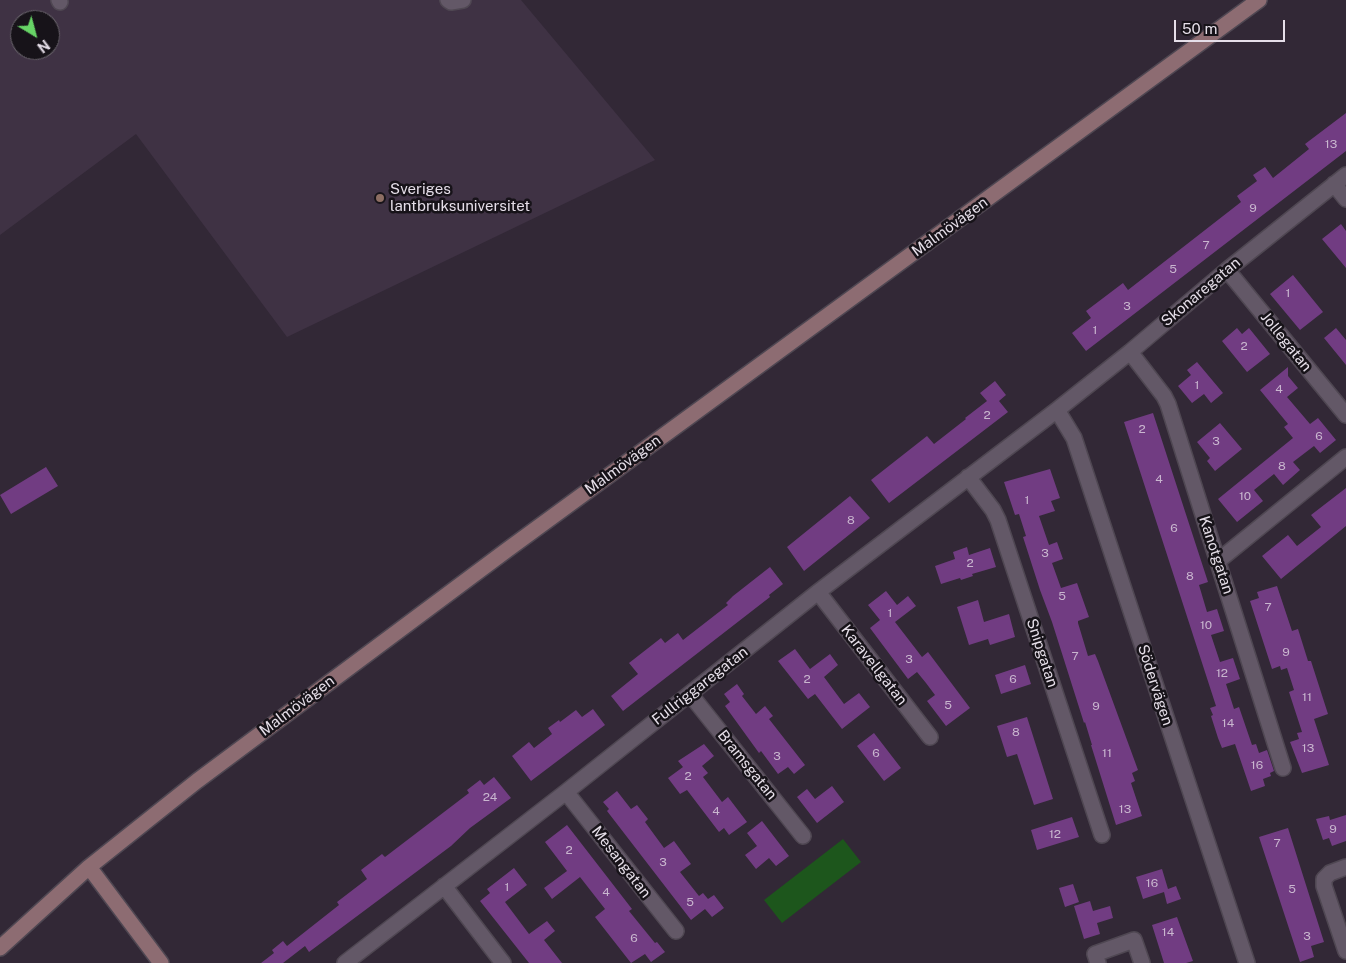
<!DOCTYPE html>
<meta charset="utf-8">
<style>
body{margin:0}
#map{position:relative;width:1346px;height:963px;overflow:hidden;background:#322836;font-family:"Public Sans",sans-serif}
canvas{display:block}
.north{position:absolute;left:10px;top:10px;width:50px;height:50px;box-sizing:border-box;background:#171319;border:1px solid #6a656c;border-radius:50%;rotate:143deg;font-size:14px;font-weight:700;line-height:20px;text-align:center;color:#e6dfe9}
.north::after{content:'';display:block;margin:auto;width:18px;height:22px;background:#67d466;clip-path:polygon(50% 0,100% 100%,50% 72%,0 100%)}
.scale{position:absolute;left:1174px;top:20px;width:111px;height:22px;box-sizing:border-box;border:2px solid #e6dfe9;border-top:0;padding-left:6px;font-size:15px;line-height:18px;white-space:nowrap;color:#e6dfe9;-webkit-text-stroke:4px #171319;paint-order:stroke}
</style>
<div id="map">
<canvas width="1346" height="963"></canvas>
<div class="north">N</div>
<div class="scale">50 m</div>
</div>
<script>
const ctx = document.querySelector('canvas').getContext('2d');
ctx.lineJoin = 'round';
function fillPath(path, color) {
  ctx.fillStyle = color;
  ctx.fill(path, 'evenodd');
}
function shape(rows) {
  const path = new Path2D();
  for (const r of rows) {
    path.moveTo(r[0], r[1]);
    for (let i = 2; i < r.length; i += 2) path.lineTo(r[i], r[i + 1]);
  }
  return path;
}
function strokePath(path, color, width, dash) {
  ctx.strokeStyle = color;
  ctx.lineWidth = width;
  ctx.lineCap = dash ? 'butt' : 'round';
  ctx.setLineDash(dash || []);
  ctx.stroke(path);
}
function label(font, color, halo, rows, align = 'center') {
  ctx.font = font + ' "Public Sans",sans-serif';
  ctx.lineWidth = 5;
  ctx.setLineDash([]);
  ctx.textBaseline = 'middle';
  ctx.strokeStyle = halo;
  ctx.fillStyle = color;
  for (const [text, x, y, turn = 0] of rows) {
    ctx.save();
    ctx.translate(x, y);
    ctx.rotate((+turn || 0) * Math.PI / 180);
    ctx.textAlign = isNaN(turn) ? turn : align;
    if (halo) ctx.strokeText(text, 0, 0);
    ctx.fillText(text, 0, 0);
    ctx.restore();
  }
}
fillPath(shape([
 [0,0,521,0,655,160,287,337,136,134,0,235],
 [20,20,50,20,50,50,20,50]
]), '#3f3244');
fillPath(shape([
 [843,839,861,862,782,923,764,900]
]), '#1d561c');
fillPath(shape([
 [1346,113,1346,151,1086,351,1072,333,1091,318,1086,311,1123,283,1128,290,1241,202,1237,196,1257,181,1253,175,1265,167,1273,178,1309,149,1305,144],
 [1341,224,1346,231,1346,268,1322,239],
 [1293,275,1323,312,1300,330,1270,294],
 [1237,328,1242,334,1249,328,1270,354,1247,372,1222,341],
 [1336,328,1346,340,1346,365,1324,338],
 [1197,362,1223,393,1211,403,1204,394,1192,403,1178,386,1191,375,1187,370],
 [1288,367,1288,376,1298,388,1287,397,1310,424,1318,418,1336,440,1320,453,1314,446,1293,462,1300,470,1283,485,1274,474,1254,490,1263,501,1237,522,1218,499,1293,438,1284,427,1288,424,1260,390],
 [995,381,1006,395,999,401,1008,412,889,503,871,480,927,436,934,444,966,419,965,418,987,401,980,393],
 [1153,413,1208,582,1199,585,1207,612,1217,609,1224,631,1211,635,1220,662,1233,658,1240,679,1226,684,1234,709,1239,707,1252,745,1256,744,1259,753,1267,750,1274,771,1270,773,1271,776,1263,779,1265,786,1251,791,1235,744,1222,748,1218,738,1211,716,1213,715,1210,708,1216,706,1124,422],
 [1220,423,1242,449,1215,471,1207,461,1210,458,1197,442],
 [46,467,58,486,11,514,0,495],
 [1050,469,1060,498,1051,501,1055,511,1039,516,1049,545,1057,542,1063,559,1052,563,1061,588,1077,583,1089,617,1078,621,1078,623,1088,656,1095,654,1098,661,1138,770,1132,773,1135,781,1131,783,1142,816,1116,825,1091,745,1092,745,1085,722,1084,723,1052,622,1040,590,1023,537,1026,536,1019,514,1015,515,1004,482],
 [1346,488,1346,526,1281,579,1262,556,1288,535,1297,546,1321,527,1311,515],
 [850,496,870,518,804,571,787,547],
 [967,547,969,555,990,548,996,567,972,574,973,576,961,580,960,578,941,584,935,566,955,559,953,552],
 [770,567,783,584,769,595,770,597,623,711,611,696,638,674,629,663,661,638,665,643,678,633,683,640,728,605,726,603,733,596],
 [1277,586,1292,631,1298,629,1308,661,1311,661,1328,714,1314,719,1329,765,1302,773,1290,742,1299,739,1297,733,1302,732,1289,692,1294,690,1287,668,1281,670,1280,666,1272,669,1250,601,1259,598,1257,592],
 [886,591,897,605,908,596,916,606,895,622,922,657,928,652,970,708,946,726,927,701,935,695,926,683,917,672,908,679,870,628,880,620,868,605],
 [978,600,984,622,1009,614,1015,637,990,645,988,639,969,645,957,607],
 [795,649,810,669,830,654,838,665,824,677,844,704,859,693,870,707,842,729,815,694,808,699,778,661],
 [1025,665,1031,684,1001,694,995,675],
 [737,684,744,694,742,696,756,714,765,706,773,716,769,719,805,765,794,774,788,767,778,774,761,751,759,753,725,706,730,702,724,694],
 [593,709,605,725,531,781,512,756,529,742,534,748,552,734,548,728,559,720,560,722,576,710,582,717],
 [1027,717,1053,799,1034,805,1017,754,1007,757,997,726],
 [874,733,901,768,884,781,857,746],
 [704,744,714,756,702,766,708,773,703,777,722,802,728,797,747,822,729,835,724,828,719,832,687,790,680,794,668,778,683,767,678,761],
 [494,777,511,798,470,828,451,846,309,952,305,946,283,963,261,963,274,953,272,950,283,941,287,946,339,905,337,902,367,879,361,870,382,854,385,857,469,793,467,790,480,780,484,785],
 [832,786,844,802,817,823,797,797,807,789,815,799],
 [617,791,631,809,637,805,648,819,645,822,664,848,674,841,691,864,680,872,699,896,703,893,708,899,714,895,724,908,712,917,705,909,691,920,607,811,609,809,603,802],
 [1346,815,1346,841,1332,846,1329,838,1323,840,1316,819,1329,816,1330,820],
 [1072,817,1079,837,1037,850,1031,830],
 [762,821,789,856,776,866,769,858,756,869,745,855,757,846,747,833],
 [567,825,632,909,629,911,655,943,657,942,665,952,651,962,645,954,631,963,595,917,605,909,580,877,552,899,544,888,567,871,545,842],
 [1288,828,1324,942,1311,946,1314,957,1300,962,1259,837],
 [514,868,527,885,505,902,529,934,547,921,555,931,544,940,562,963,529,963,480,901,490,893,487,889],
 [1162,869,1168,889,1176,886,1181,899,1167,904,1164,892,1143,899,1136,877],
 [1073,884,1079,902,1065,907,1059,888],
 [1090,901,1093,911,1110,906,1113,918,1097,923,1100,934,1084,939,1074,906],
 [1177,917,1193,961,1186,963,1164,963,1152,925]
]), '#713c82');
const street = shape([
 [59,0,60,2],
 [448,0,451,2,463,0],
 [1334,184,1346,199],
 [1227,270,1346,415],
 [1130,352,1164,396,1168,404,1283,768],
 [1057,410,1074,438,1247,963],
 [968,477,993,510,998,520,1102,835],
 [1218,561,1346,457],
 [818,592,930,737],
 [690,694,803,836],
 [566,792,676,931],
 [1346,867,1330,873,1324,879,1324,886,1346,951],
 [444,886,503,963],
 [345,963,566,792,818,592,1057,410,1130,352,1227,270,1346,175],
 [1098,963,1095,954,1134,940,1142,963]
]);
const secondary = shape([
 [89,867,161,963],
 [0,948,89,867,197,781,507,550,1259,0]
]);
strokePath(street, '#4f4752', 18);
strokePath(secondary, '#4f4752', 18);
strokePath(street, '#635867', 15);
strokePath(secondary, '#8d6c72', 15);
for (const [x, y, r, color] of [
 [380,198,5,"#8d6e63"]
]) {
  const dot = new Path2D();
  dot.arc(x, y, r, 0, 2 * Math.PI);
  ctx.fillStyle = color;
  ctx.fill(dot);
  strokePath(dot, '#171319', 2);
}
label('12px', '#c9b6cf', null, [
 ["13",1331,144],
 ["9",1253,208],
 ["7",1206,245],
 ["5",1173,269],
 ["1",1288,293],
 ["3",1127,306],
 ["1",1095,330],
 ["2",1244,346],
 ["1",1197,385],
 ["4",1279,389],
 ["2",987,415],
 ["2",1142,429],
 ["6",1319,436],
 ["3",1216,441],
 ["8",1282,466],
 ["4",1159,479],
 ["10",1245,496],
 ["1",1027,500],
 ["8",851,520],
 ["6",1174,528],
 ["3",1045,553],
 ["2",970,563],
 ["8",1190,576],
 ["5",1062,596],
 ["7",1268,607],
 ["1",890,613],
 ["10",1206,625],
 ["9",1286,652],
 ["7",1075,656],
 ["3",909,659],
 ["12",1222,673],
 ["2",807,679],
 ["6",1013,679],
 ["11",1307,697],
 ["5",948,705],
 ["9",1096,706],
 ["14",1228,723],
 ["8",1016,732],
 ["13",1308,748],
 ["6",876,753],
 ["11",1107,753],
 ["3",777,756],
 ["16",1257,765],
 ["2",688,776],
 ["24",490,797],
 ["13",1125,809],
 ["4",716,811],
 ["9",1333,829],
 ["12",1055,834],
 ["7",1277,843],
 ["2",569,850],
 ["3",663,862],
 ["16",1152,883],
 ["1",507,887],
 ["5",1292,889],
 ["4",606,892],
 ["5",690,902],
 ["14",1168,932],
 ["3",1307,936],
 ["6",634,938]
]);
label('15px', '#e6dfe9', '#171319', [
 ["Sveriges",390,189],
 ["lantbruksuniversitet",390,206]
], 'left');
label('15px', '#e6dfe9', '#171319', [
 ["Malmövägen",950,227,-36],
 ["Skonaregatan",1201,292,-40],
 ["Jollegatan",1286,342,51],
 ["Malmövägen",623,465,-36],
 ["Kanotgatan",1216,555,72],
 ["Snipgatan",1042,653,72],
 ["Karavellgatan",874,665,52],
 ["Södervägen",1155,685,72],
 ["Fullriggaregatan",700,686,-38],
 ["Malmövägen",297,706,-37],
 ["Bramsgatan",747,765,51],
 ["Mesangatan",621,862,52]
]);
</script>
